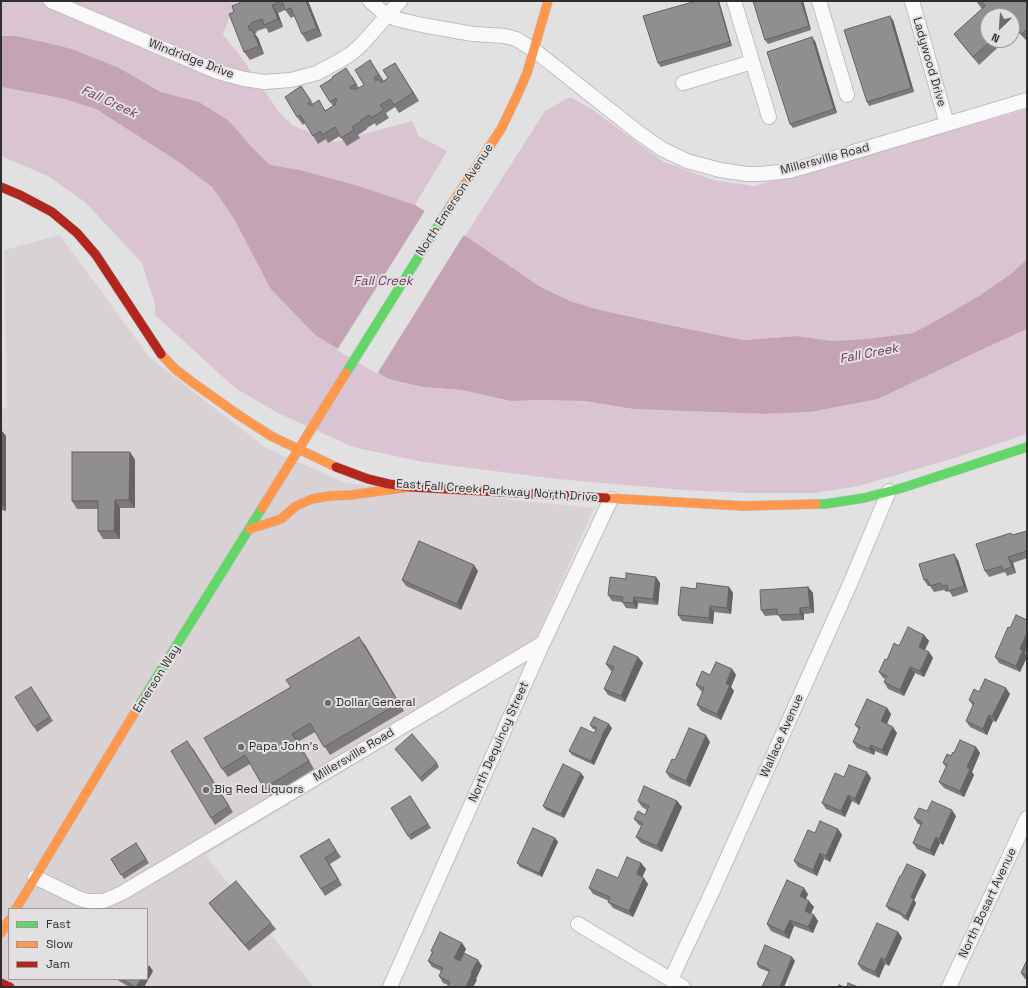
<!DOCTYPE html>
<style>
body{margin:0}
#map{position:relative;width:1028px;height:988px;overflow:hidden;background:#e2e1e2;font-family:"Space Grotesk",sans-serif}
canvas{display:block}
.frame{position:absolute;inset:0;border:2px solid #302e2f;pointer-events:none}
.legend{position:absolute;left:8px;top:908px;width:140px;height:72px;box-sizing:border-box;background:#e3e0e2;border:1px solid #9b999a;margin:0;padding:5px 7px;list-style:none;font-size:12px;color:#302e2f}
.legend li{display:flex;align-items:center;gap:8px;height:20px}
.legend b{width:20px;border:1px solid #9b999a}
.north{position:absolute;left:980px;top:8px;width:40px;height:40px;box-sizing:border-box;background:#e3e0e2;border:1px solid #9b999a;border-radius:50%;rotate:205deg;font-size:11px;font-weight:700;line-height:16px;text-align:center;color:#302e2f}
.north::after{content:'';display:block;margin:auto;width:14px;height:18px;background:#6e6d6e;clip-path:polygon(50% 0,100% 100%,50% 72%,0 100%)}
</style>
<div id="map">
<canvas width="1028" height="988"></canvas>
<div class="frame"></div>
<ul class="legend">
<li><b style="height:5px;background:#63d668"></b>Fast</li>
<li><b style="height:5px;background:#ff974d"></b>Slow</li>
<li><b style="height:5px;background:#b3261e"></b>Jam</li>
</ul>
<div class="north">N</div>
</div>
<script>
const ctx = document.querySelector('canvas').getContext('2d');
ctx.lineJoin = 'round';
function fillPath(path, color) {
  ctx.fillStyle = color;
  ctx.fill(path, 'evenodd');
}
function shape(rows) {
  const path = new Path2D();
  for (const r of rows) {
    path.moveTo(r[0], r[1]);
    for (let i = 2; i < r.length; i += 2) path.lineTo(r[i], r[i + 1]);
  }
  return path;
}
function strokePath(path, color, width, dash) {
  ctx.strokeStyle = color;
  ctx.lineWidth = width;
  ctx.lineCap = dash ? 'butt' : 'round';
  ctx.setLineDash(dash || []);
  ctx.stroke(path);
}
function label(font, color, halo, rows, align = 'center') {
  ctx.font = font + ' "Space Grotesk",sans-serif';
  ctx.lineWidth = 4;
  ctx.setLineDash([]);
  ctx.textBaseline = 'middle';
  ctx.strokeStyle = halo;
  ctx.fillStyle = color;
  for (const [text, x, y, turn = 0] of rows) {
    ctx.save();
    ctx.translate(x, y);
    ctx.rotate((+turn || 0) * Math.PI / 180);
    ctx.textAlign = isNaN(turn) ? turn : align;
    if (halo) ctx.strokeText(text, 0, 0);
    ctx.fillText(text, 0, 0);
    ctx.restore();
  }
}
fillPath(shape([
 [60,235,150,358,266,448,346,483,594,508,526,661,205,855,314,987,1,987,1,409,7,408,4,250],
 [9,909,147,909,147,979,9,979]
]), '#d9d2d5');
fillPath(shape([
 [1,1,273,1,230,16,223,34,244,61,279,112,292,125,335,142,412,121,419,136,447,151,415,205,359,186,300,170,270,165,249,144,199,102,161,92,119,68,17,36,1,36],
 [1,87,61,98,96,109,180,163,212,187,233,217,255,259,270,288,315,335,423,387,462,390,511,401,539,400,584,401,633,409,765,414,811,412,878,399,979,351,1027,329,1027,434,948,460,859,486,814,493,747,493,684,490,557,479,423,462,353,447,280,414,235,388,155,315,155,304,142,263,85,202,48,176,1,156],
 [570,97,593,110,664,162,713,180,754,186,1027,109,1027,259,1012,273,979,296,941,318,913,333,866,339,833,341,796,336,743,340,659,323,600,310,570,301,539,286,465,236,545,111]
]), '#dbc4d1');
fillPath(shape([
 [1,36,17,36,72,49,119,68,161,92,199,102,229,121,249,144,270,165,300,170,359,186,415,205,470,239,539,286,570,301,600,310,659,323,743,340,796,336,833,341,866,339,913,333,941,318,979,296,1012,273,1027,259,1027,329,979,351,878,399,811,412,765,414,633,409,584,401,539,400,511,401,462,390,423,387,389,379,315,335,270,288,255,259,233,217,212,187,180,163,96,109,61,98,1,87]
]), '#c4a3b5');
fillPath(shape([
 [426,209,465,233,377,374,337,350]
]), '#e2e1e2');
const street = shape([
 [51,1,218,72,244,79,264,82,291,80,317,73,341,60,352,53,362,44,400,1],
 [370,1,385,14,396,19,422,25,473,34,505,36,516,39,534,50,639,133,662,149,687,161,720,170,747,174,761,174,789,171,807,166,1027,100],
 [734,1,769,117],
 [819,1,847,95],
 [912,1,947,124],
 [683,83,752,62],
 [35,877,80,899,88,901,103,901,111,898,122,893,543,643],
 [578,924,683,987],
 [671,979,713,890,850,584,889,491],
 [390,987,543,643,611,499],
 [949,987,1027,818]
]);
const fast = shape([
 [346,373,451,205],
 [816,504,825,504,864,498,902,488,1027,447],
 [135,712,262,508]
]);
const slow = shape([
 [451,205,501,129,516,98,527,73,548,1],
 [161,354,175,369,192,382,237,414,271,436,336,467],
 [606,498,744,506,816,504],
 [262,508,346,373],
 [250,529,281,519,296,506,312,499,330,496,350,495,410,487],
 [16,909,135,712],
 [1,933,9,920]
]);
const jam = shape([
 [1,187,20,195,52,212,77,233,96,255,161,354],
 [336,467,368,479,389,484,411,487,606,498],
 [1,983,10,987]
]);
strokePath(street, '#bfbebf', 16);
strokePath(fast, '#bfbebf', 10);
strokePath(slow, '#bfbebf', 10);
strokePath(jam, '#bfbebf', 10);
strokePath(street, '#fbfafb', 14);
strokePath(fast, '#63d668', 9);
strokePath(slow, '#ff974d', 9);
strokePath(jam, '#b3261e', 9);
fillPath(shape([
 [239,1,308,1,322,36,307,42,302,34,295,16,291,18,285,10,278,13,283,27,269,33,266,28,257,31,257,32,255,34,258,38,264,54,250,60,244,52,234,12,240,3],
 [696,1,719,1,732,46,661,67,658,63],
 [753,1,803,1,811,30,768,44,765,40],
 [976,1,1025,1,1027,4,1027,41,1017,31,1012,35,1012,16,988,40,1006,40,979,65,960,42,954,34,982,9],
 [893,20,914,92,869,106,867,102],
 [815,41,837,113,793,128,790,124],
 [370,60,384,81,388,78,395,63,419,101,399,113,395,107,386,113,389,118,376,126,375,123,367,128,367,129,358,135,360,138,347,146,340,136,328,143,326,139,318,144,305,123,303,125,297,117,301,86,313,104,326,110,333,106,330,102,352,76,359,88,364,85],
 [1,430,6,436,6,511,1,510],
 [130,452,135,460,135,508,120,508,120,539,103,539,98,531,98,509,77,509,72,501],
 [1027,531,1027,558,1013,563,1016,573,1007,576,1005,572,989,577,985,571,1013,535],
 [958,560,968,592,953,597,949,591,946,592,944,590,934,592,930,586,928,586,924,580],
 [478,571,461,610,406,586,402,580],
 [656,577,660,583,658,605,638,603,637,609,626,608,622,602,612,601,608,595,626,579],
 [729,587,733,593,731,614,714,612,713,624,682,621,678,615,696,589],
 [808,587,813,593,814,613,804,614,804,620,782,621,778,615,765,616,761,610],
 [1027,620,1027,649,1025,653,1027,657,1020,672,999,663,995,657,1010,628],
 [924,635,929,641,925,650,929,652,933,658,924,677,915,673,904,696,888,689,884,682,886,679,883,678,879,672,887,660,899,646],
 [365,645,404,711,330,755,315,732,298,742,314,769,270,796,264,788,250,764,228,777,222,769],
 [638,657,643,663,625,702,608,695,604,689,612,671,610,670,606,664],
 [732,669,736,675,731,687,734,691,721,720,701,711,697,705,703,692,701,691,696,685,710,675],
 [34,691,53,721,37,732,34,727],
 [979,692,1010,694,996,722,993,721,987,735,970,727,966,721,973,706,969,700],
 [887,708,891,714,887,724,897,733,887,756,875,751,874,755,857,748,853,742,859,730,855,725],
 [590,725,612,728,606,739,594,765,572,755,569,751,594,733,596,730,593,729],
 [710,742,690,787,670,778,666,772,675,760],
 [192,747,233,812,215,825,211,818],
 [976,747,980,753,972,772,974,775,964,797,944,788,939,782,946,767,943,763,954,753],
 [395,749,437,763,439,767,422,782],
 [584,777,564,818,546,810,543,806],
 [844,777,871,778,859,805,852,801,845,817,826,809,822,803],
 [410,796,431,828,411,840,408,836],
 [638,801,677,801,682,807,662,852,641,843,636,837,641,826,639,825,634,819,645,815,647,810,642,807],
 [927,811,956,816,943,845,940,843,934,856,917,849,913,843,921,825,918,824,914,818],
 [838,829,842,835,830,862,824,859,817,876,798,867,794,861,815,833],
 [555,838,558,842,542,877,520,867,517,863],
 [136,843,149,863,124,879,111,859],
 [333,845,341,857,330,864,342,885,325,896,300,856],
 [641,863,646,869,642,877,648,884,633,917,613,908,608,902,609,901,593,894,589,888,618,878],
 [923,871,926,875,914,900,916,903,908,921,903,918,901,915,889,910,886,906,901,876],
 [808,894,806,899,814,907,811,913,814,915,818,921,813,933,794,926,789,939,771,931,767,924],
 [209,903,271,923,276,929,249,951,213,909],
 [898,932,902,938,889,966,885,964,879,978,862,970,858,964],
 [462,943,466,949,464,953,482,966,476,979,477,980,448,985,443,983,439,976,441,971,432,967,428,961,432,952,431,951],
 [1027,960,1027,980,1025,979,1021,973],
 [795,961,769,972,759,968,757,964],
 [153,971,144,987,129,987,116,979,147,979]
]), '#7c7a7b');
fillPath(shape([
 [306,1,308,1,322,36,317,28],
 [718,1,719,1,732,46,730,42],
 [801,1,803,1,811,30,809,26],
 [272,5,278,13,283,27,278,19],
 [890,16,893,20,914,92,911,88],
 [248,26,253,33,252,30,258,38,264,54,259,46],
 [812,37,815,41,837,113,834,109],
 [395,63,400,71,419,101,413,93],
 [1,430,6,436,6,511,1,503],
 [130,452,135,460,135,508,129,500],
 [115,500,120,508,120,539,114,531],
 [954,554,958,560,968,592,964,586],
 [1008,557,1013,563,1016,573,1012,567],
 [474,565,478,571,461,610,457,604],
 [656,577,660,583,658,605,653,599],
 [729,587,733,593,731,614,727,608],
 [808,587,813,593,814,613,810,607],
 [634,597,638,603,637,609,633,603],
 [710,606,714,612,713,624,709,618],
 [800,608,804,614,804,620,800,614],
 [1027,633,1027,649,1025,653,1027,657,1020,672,1016,666,1020,649],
 [924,635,929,641,923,653,919,647],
 [359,637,365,645,404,711,399,703],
 [929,652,933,658,924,677,920,671],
 [638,657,643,663,625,702,621,696],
 [910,667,915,673,904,696,900,690],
 [732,669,736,675,731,687,734,691,721,720,717,714,726,684],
 [1006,688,1010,694,996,722,992,716],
 [887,708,891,714,885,728,881,721],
 [989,715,993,721,987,735,983,729],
 [609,724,612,728,606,739,594,765,591,761,602,735],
 [893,727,897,733,887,756,882,750],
 [292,734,298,742,314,769,309,761],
 [706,735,710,742,690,787,686,781],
 [871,745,875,751,874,755,869,749],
 [976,747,980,753,972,772,974,775,964,797,960,791,967,767],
 [867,772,871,778,859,805,855,799],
 [581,773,584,777,564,818,561,814],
 [848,795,852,801,845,817,841,811],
 [677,801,682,807,662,852,657,846],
 [952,810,956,816,943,845,939,839],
 [838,829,842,835,830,862,826,856],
 [936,837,940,843,934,856,930,850],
 [555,838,558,842,542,877,539,873],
 [820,853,824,859,817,876,813,870],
 [641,863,646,869,641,880,637,874],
 [923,871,926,875,914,900,916,903,908,921,906,916,911,897],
 [644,878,648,884,633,917,629,911],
 [804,888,808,894,804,903,800,896],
 [809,901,814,907,809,917,805,911],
 [814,915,818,921,813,933,808,927],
 [790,920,794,926,789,939,784,932],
 [898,932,902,938,889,966,885,960],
 [462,943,466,949,459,964,454,958],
 [792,957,795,961,784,987,780,987],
 [881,958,885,964,879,978,875,972],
 [478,960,482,966,476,979,477,980,473,987,466,987,471,973],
 [149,965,153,971,144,987,136,987,141,979,147,979,147,969]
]), '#656364');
const building = shape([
 [239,1,306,1,317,28,302,34,291,8,285,10,282,1,272,5,278,19,264,25,262,19,251,23,252,24,248,26,250,31,252,30,259,46,244,52,229,14,234,12,232,6,240,3,239,1],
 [696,1,718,1,730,42,658,63,643,16,696,1],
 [753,1,801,1,809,26,765,40,753,1],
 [982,1,1025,1,1027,4,1027,29,1022,34,1012,23,1012,16,988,16,988,40,992,40,973,57,954,34,985,6,982,1],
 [890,16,911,88,867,102,844,30,890,16],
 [812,37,834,109,790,124,767,52,812,37],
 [370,60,379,75,374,78,376,81,378,79,381,83,388,78,383,70,395,63,413,93,394,105,390,99,380,105,384,110,371,118,369,115,361,120,362,121,352,127,354,130,341,138,335,127,322,135,320,131,313,136,300,115,297,117,285,97,301,86,311,101,308,103,310,106,319,100,325,111,336,104,334,102,337,100,336,98,330,102,320,86,333,78,332,77,346,68,356,84,350,87,351,89,353,88,355,90,364,85,355,70,370,60],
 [72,452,130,452,129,500,115,500,114,531,98,531,98,501,72,501,72,452],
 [1027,531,1027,551,1008,557,1012,567,1003,570,1002,566,985,571,976,544,1011,533,1012,535,1027,531],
 [419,541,474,565,457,604,402,580,419,541],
 [954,554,964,586,948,591,947,585,941,586,940,583,930,586,927,579,924,580,919,564,954,554],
 [626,573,656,577,653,599,634,597,633,603,622,602,623,597,608,595,610,577,626,579,626,573],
 [697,583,729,587,727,608,710,606,709,618,678,615,681,587,696,589,697,583],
 [808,587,810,607,800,608,800,614,777,615,777,609,761,610,760,590,808,587],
 [1016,615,1027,620,1027,633,1020,649,1023,650,1016,666,995,657,1008,627,1010,628,1016,615],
 [908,627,924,635,919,647,929,652,920,671,910,667,900,690,884,682,887,676,879,672,885,659,887,660,894,643,899,646,908,627],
 [359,637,399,703,324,747,310,723,292,734,309,761,264,788,245,755,222,769,204,738,291,687,286,680,359,637],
 [614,646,638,657,621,696,604,689,614,667,606,664,614,646],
 [716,662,732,669,726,684,730,685,717,714,697,705,704,688,696,685,702,671,710,675,716,662],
 [985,679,1006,688,992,716,989,715,983,729,966,721,974,703,969,700,974,689,979,692,985,679],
 [31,687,50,717,34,727,15,697,31,687],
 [867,699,887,708,881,721,893,727,882,750,871,745,869,749,853,742,860,727,855,725,867,699],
 [594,717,609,724,602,735,603,735,591,761,569,751,581,727,594,733,597,728,590,725,594,717],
 [689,728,706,735,686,781,666,772,672,759,675,760,689,728],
 [412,734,437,763,420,778,395,749,412,734],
 [960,740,976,747,967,767,970,769,960,791,939,782,947,765,943,763,947,754,951,756,953,752,954,753,960,740],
 [187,741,229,806,211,818,171,751,187,741],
 [563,764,581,773,561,814,543,806,563,764],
 [849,765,867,772,855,799,848,795,841,811,822,803,835,773,844,777,849,765],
 [644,786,677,801,657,846,636,837,643,823,634,819,638,811,645,815,649,806,638,801,644,786],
 [410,796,428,824,408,836,391,808,410,796],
 [932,801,952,810,939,839,936,837,930,850,913,843,922,822,914,818,919,808,927,811,932,801],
 [820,821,838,829,826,856,820,853,813,870,794,861,808,830,815,833,820,821],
 [533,828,555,838,539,873,517,863,533,828],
 [329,839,336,851,325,858,338,879,321,889,300,856,329,839],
 [136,843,146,859,121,875,111,859,136,843],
 [627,857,641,863,637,874,644,878,629,911,608,902,610,897,589,888,597,869,618,878,627,857],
 [907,864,923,871,911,897,914,899,906,916,900,914,900,912,886,906,900,876,901,876,907,864],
 [787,880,804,888,800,896,809,901,805,911,814,915,808,927,790,920,784,932,767,924,787,880],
 [236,881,271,923,245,945,209,903,236,881],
 [877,923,898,932,885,960,881,958,875,972,858,964,877,923],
 [440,932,462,943,454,958,460,961,464,953,478,960,471,973,472,974,466,987,447,987,450,982,439,976,443,968,428,961,433,952,431,951,440,932],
 [765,945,792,957,780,987,762,987,770,970,757,964,765,945],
 [1027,960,1027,976,1021,973,1027,960],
 [122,979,141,979,136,987,135,987,122,979],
 [848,983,858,987,847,987,848,983],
 [839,985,844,987,838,987,839,985]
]);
fillPath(building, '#908e8f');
strokePath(building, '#656364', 1);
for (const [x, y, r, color] of [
 [328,703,4,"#6e6d6e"],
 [241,747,4,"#6e6d6e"],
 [206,790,4,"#6e6d6e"]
]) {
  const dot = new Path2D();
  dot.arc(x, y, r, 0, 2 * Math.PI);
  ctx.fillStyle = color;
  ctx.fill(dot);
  strokePath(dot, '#e3e0e2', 1.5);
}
label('12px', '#302e2f', '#e3e0e2', [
 ["Windridge Drive",191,59,21],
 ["Ladywood Drive",929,62,74],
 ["Millersville Road",825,159,-15],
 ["North Emerson Avenue",455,200,-57],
 ["East Fall Creek Parkway North Drive",497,491,4],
 ["Emerson Way",157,679,-58],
 ["Wallace Avenue",782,736,-66],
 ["North Dequincy Street",499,742,-66],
 ["Millersville Road",354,755,-31],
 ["North Bosart Avenue",988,903,-65]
]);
label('12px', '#302e2f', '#e3e0e2', [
 ["Dollar General",336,703],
 ["Papa John's",249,747],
 ["Big Red Liquors",214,790]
], 'left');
label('italic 13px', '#75395d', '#e3e0e2', [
 ["Fall Creek",109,102,25],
 ["Fall Creek",383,281],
 ["Fall Creek",869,354,-11]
]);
</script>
